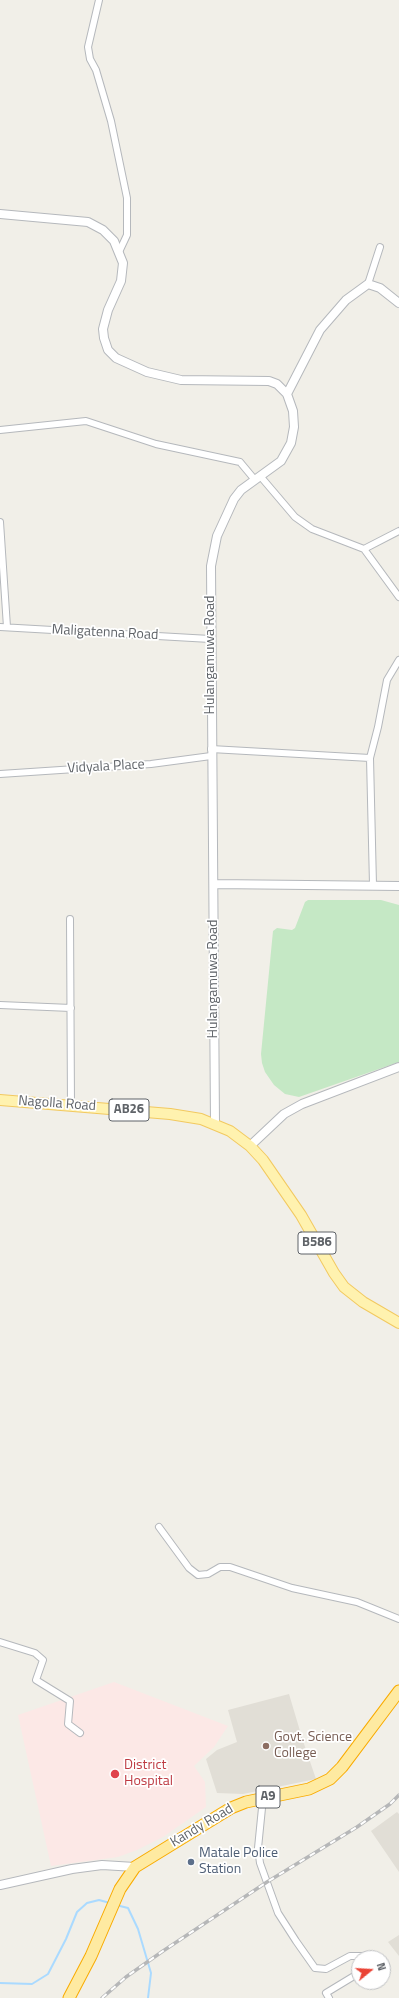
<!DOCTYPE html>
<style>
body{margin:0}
#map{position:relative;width:399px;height:1998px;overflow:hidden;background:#f1efe8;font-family:"Titillium Web",sans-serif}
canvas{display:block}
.north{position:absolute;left:351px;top:1950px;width:40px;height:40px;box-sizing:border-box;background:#fff;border:1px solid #bfc1c3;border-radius:50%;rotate:72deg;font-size:11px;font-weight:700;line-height:16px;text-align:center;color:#5f6368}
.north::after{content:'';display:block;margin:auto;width:14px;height:18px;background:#ea4335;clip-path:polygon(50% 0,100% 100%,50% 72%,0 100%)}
</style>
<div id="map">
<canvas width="399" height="1998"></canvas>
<div class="north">N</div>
</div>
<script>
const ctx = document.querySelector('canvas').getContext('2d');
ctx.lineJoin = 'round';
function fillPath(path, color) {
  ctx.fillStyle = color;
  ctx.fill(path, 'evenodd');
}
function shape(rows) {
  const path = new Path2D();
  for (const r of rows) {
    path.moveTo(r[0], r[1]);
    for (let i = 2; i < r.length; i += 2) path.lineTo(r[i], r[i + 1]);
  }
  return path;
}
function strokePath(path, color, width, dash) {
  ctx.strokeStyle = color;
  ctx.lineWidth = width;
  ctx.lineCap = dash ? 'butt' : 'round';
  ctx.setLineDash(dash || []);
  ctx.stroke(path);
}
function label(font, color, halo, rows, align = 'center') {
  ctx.font = font + ' "Titillium Web",sans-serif';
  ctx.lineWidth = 3.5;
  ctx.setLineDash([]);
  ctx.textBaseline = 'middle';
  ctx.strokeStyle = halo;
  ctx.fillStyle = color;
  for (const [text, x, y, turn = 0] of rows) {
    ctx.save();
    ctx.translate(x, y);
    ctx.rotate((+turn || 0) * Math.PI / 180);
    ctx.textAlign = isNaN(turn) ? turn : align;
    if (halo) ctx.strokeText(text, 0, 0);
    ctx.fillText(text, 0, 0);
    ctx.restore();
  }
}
fillPath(shape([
 [289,1694,303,1741,316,1779,243,1794,217,1793,206,1759,217,1750,237,1742,228,1710],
 [397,1812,399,1814,399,1872,371,1831],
 [399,1935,399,1956,388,1942]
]), '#e1ded6');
fillPath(shape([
 [114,1682,228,1726,214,1747,194,1766,205,1782,206,1807,163,1837,137,1850,118,1857,51,1866,18,1715]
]), '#fce8e6');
fillPath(shape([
 [308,900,381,900,399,905,399,1062,299,1097,285,1094,274,1085,265,1072,262,1063,261,1054,273,931,277,928,292,930,295,928,305,902]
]), '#c5e8c5');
strokePath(shape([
 [116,1905,128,1908,138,1929,151,1973,148,1998],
 [0,1983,32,1984,48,1974,66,1939,77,1912,87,1903,99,1900,110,1903]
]), '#aadaff', 2);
const minor = shape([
 [99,0,88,47,90,59,96,70,111,121,127,198,127,235,119,252],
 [368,284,380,247],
 [0,430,86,421,156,444,240,462,255,480],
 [261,477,295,517,312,529,364,549,399,597],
 [0,522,7,627],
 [364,549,399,531],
 [0,627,210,639],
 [211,749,370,758],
 [0,774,151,764,211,756],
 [373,885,370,758,378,727,387,680,399,660],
 [70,919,71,1106],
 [0,1005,71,1008],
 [159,1527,189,1568,198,1575,208,1574,220,1567,230,1567,292,1588,357,1602,399,1619],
 [0,1642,35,1653,43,1660,36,1680,70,1701,68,1724,80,1733],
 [263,1798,258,1848,260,1863,278,1913,296,1941,315,1968,326,1969,350,1956,362,1956,363,1958],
 [329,1998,326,1993,359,1973]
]);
const tertiary = shape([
 [0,214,88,222,103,230,114,241,123,263,121,281,108,310,103,329,104,338,108,350,116,358,147,372,181,380,269,381,277,384,287,394,293,411,294,427,291,443,281,461,241,490,234,499,217,536,211,566,215,1124],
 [287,394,320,330,346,300,368,284,380,288,399,303],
 [214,884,399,886],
 [250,1146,284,1114,302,1104,399,1067],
 [0,1885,72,1869,102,1865,135,1867]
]);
const primary = shape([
 [0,1100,170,1114,201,1119,230,1131,250,1146,263,1160,301,1215,334,1273,344,1287,363,1302,399,1323]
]);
const trunk = shape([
 [69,1998,91,1956,120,1889,135,1867,231,1808,246,1802,309,1789,330,1779,342,1767,399,1691]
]);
strokePath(minor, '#b5b8bc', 8);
strokePath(tertiary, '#b5b8bc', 10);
strokePath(primary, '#f2c960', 12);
strokePath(trunk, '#f9ab00', 13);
strokePath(minor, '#fff', 6);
strokePath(tertiary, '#fff', 8);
strokePath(primary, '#fff2af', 10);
strokePath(trunk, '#feeaa1', 11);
const rail = shape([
 [102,1998,126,1977,163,1951,267,1882,357,1827,390,1804,399,1795]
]);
strokePath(rail, '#b6b7b8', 3.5);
strokePath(rail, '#fff', 2, [6]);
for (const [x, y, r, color] of [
 [266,1746,4,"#8d6e63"],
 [115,1774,5,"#e0444e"],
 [191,1862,4,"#5c6f8a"]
]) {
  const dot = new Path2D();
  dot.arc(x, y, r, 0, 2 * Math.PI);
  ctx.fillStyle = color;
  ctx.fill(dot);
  strokePath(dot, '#fff', 1.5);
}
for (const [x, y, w] of [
 [129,1110,40],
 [317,1243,38],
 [268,1797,24]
]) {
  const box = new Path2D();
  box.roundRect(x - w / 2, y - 11, w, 22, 3);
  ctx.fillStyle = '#fff';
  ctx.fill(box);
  strokePath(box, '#5f6368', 1);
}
label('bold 13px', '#5f6368', null, [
 ["AB26",129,1110],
 ["B586",317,1243],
 ["A9",268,1797]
]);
label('14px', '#5f6368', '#fff', [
 ["Maligatenna Road",105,633,3],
 ["Hulangamuwa Road",211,655,-90],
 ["Vidyala Place",106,767,-3],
 ["Hulangamuwa Road",214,979,-90],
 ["Nagolla Road",57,1104,4],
 ["Kandy Road",202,1826,-31]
]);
label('14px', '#785e54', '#fff', [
 ["Govt. Science",274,1738],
 ["College",274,1754]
], 'left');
label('14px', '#be3a42', '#fff', [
 ["District",124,1766],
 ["Hospital",124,1782]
], 'left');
label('14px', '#4e5e75', '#fff', [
 ["Matale Police",199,1854],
 ["Station",199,1870]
], 'left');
</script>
